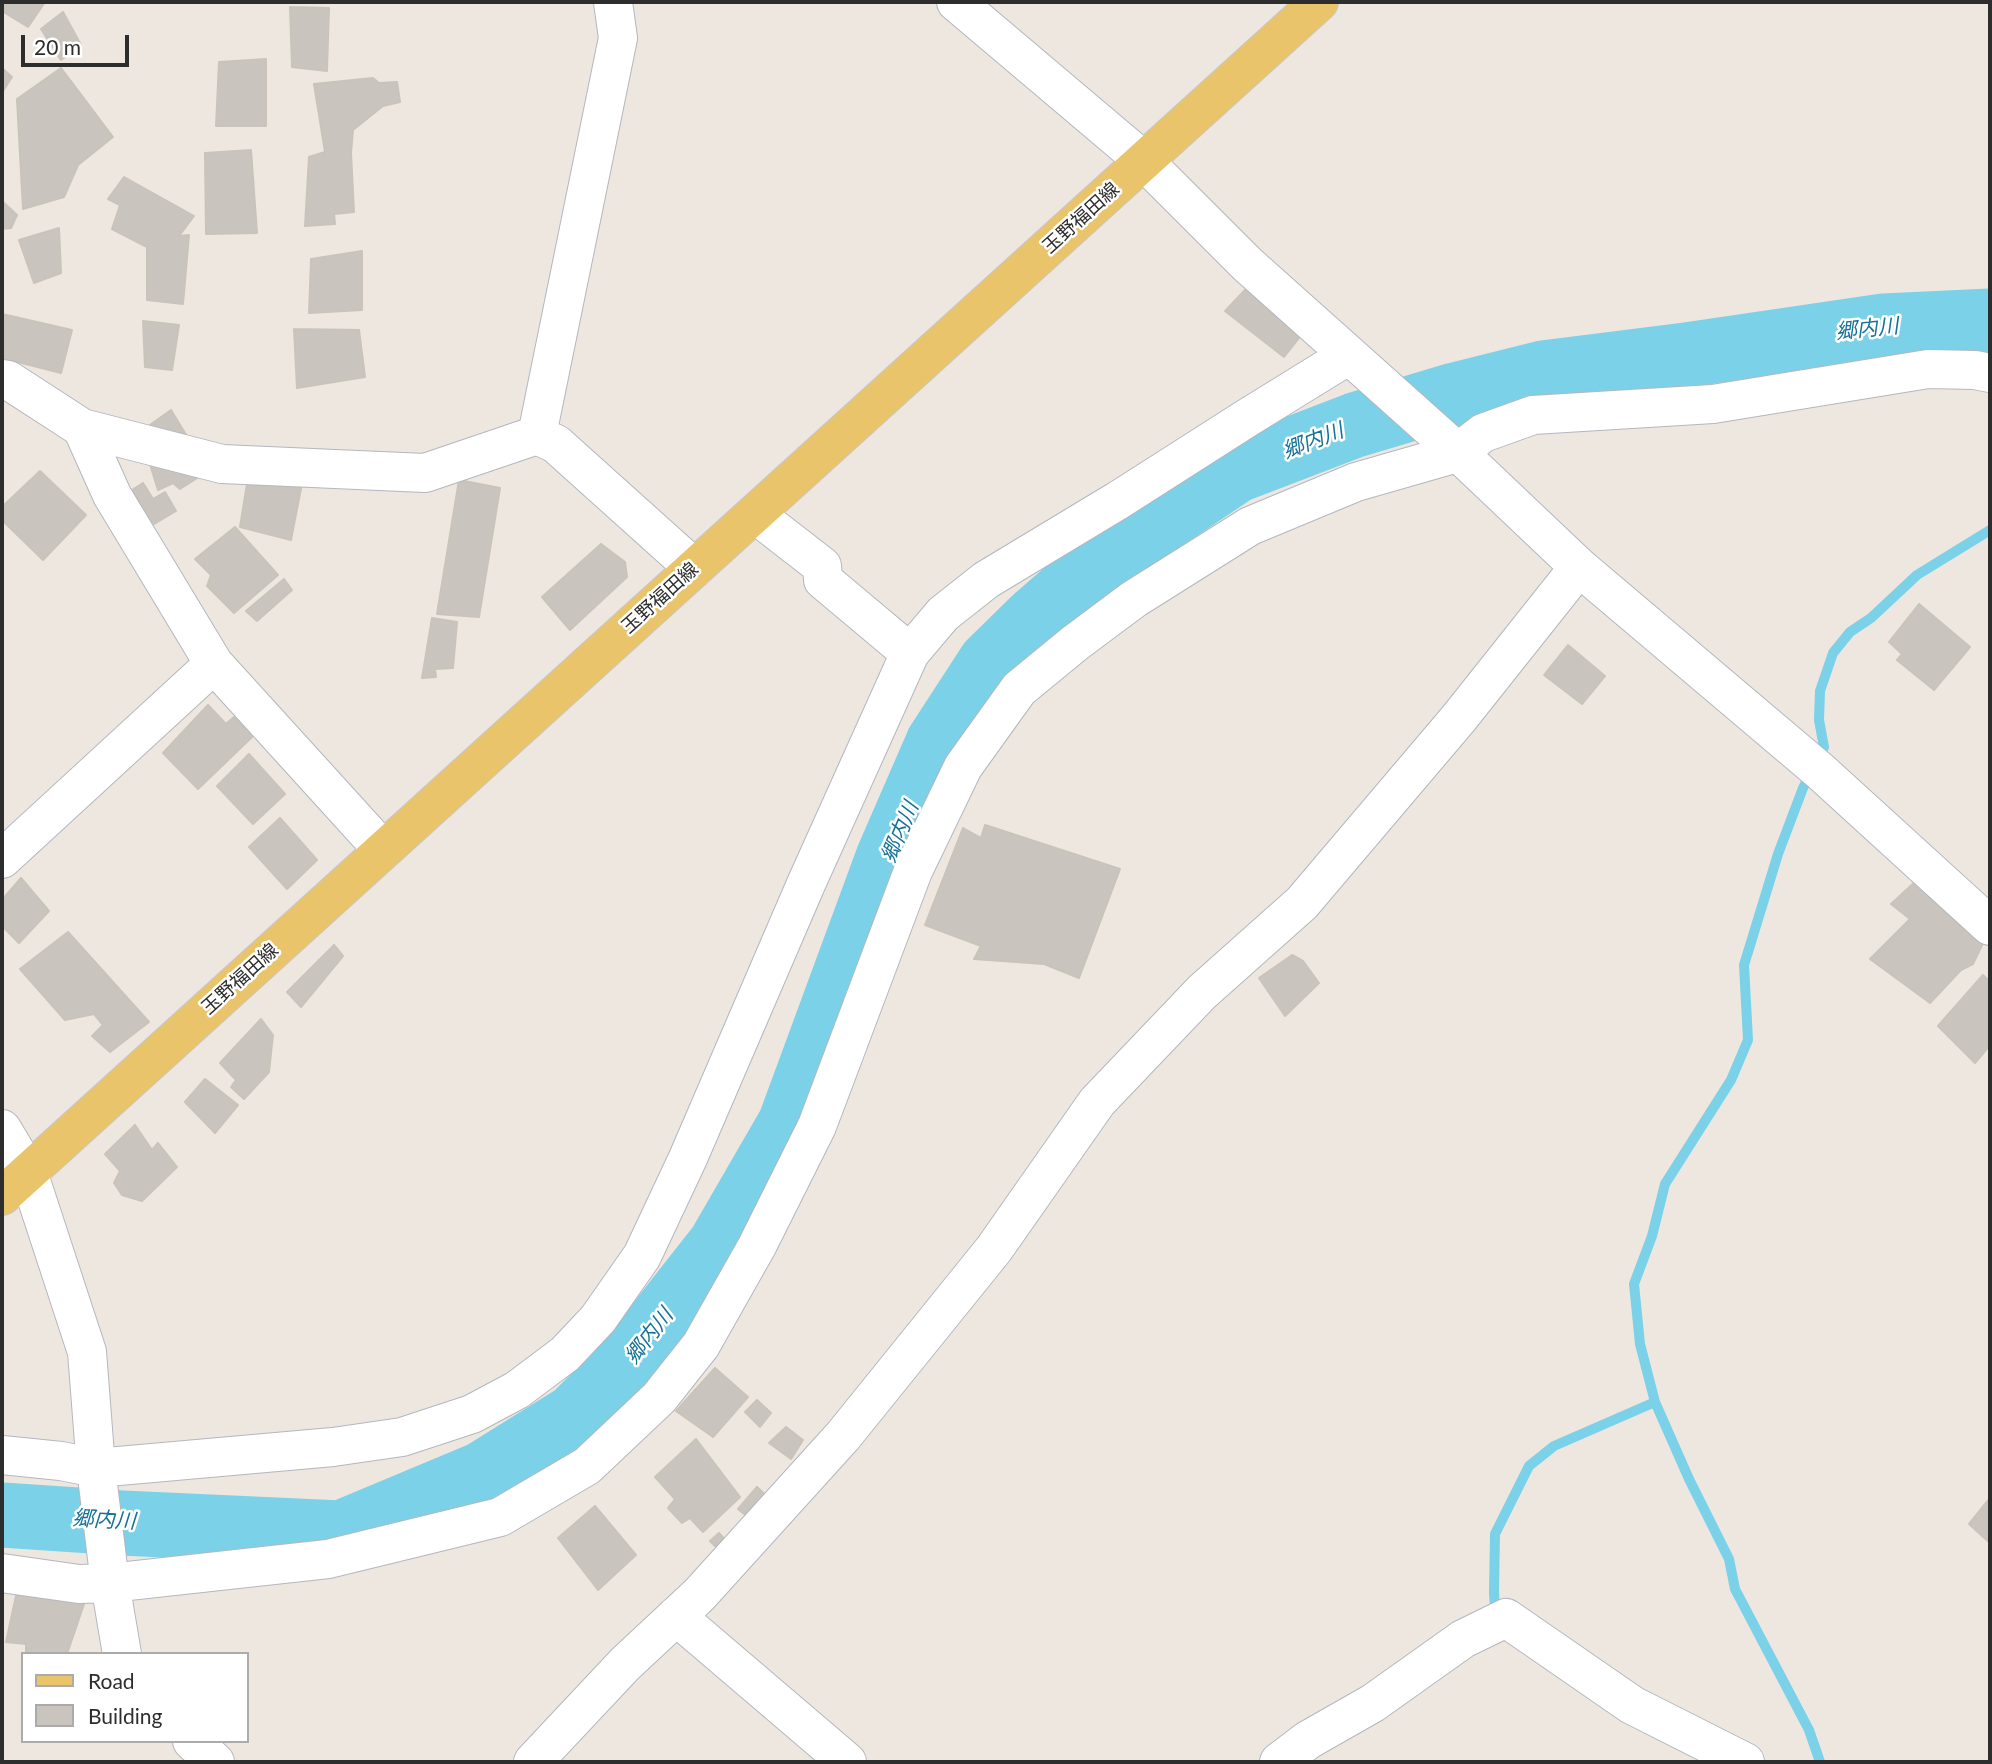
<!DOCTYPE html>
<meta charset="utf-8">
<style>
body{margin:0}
#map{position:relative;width:1992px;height:1764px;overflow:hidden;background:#ede7e0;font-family:Lato,sans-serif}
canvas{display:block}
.frame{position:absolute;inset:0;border:4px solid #2d2d2d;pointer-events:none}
.legend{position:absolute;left:21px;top:1652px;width:228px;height:91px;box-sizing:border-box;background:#fff;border:2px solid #ababab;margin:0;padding:9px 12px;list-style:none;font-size:21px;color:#2d2d2d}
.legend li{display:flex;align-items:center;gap:14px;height:35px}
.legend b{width:35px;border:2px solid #ababab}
.scale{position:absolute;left:21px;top:35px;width:108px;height:32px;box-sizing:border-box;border:4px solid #2d2d2d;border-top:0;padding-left:9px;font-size:21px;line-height:24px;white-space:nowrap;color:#2d2d2d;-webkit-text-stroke:5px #fff;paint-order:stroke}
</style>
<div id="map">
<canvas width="1992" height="1764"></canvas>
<div class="frame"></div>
<ul class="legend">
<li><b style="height:9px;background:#e9c46a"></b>Road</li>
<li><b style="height:19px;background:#c9c5be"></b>Building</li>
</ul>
<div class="scale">20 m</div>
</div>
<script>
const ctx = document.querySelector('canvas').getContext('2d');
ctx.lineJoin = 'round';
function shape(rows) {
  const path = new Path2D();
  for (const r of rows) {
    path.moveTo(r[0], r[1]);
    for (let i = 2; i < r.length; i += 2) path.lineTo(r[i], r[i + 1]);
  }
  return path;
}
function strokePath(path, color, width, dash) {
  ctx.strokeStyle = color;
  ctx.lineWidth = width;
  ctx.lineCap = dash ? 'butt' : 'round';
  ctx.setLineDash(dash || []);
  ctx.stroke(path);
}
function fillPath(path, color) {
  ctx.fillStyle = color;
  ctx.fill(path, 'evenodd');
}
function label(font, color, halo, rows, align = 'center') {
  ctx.font = font + ' Lato,"Noto Sans JP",sans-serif';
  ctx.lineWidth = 5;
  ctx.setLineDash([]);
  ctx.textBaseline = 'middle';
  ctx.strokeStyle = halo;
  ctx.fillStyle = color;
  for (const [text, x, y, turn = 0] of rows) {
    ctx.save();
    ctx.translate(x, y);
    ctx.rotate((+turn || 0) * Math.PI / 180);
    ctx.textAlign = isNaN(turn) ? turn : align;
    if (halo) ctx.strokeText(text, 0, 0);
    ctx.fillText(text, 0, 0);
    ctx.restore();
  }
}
strokePath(shape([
 [1491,1612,1495,1609,1494,1592,1495,1534,1529,1466,1554,1446,1655,1402],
 [1820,1762,1809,1730,1735,1589,1729,1559,1689,1479,1655,1402,1640,1344,1634,1284,1652,1236,1665,1184,1731,1080,1748,1040,1744,965,1778,854,1803,788,1824,747,1819,720,1820,691,1833,653,1850,632,1871,618,1917,575,1990,530]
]), '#7bd1e8', 10);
strokePath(shape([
 [2,1515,122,1523,341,1533,482,1474,575,1416,624,1367,720,1245,790,1124,888,858,938,743,990,663,1037,617,1103,560,1235,471,1355,425,1455,395,1543,373,1686,355,1884,326,1990,321]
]), '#7bd1e8', 65);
const building = shape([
 [2,2,45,2,28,27,2,11,2,2],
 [290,7,329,8,327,71,292,67,290,7],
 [63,12,81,45,61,60,41,29,63,12],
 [266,59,266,126,216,126,219,62,266,59],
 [2,68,12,77,3,91,2,91,2,68],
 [61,68,113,137,78,165,64,197,23,209,17,99,61,68],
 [373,78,379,83,397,82,400,102,383,106,353,130,351,153,354,212,334,214,335,224,305,226,309,157,325,152,314,84,373,78],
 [251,150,257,233,206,234,205,153,251,150],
 [124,177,194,216,179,236,189,235,183,304,147,300,147,247,112,229,120,205,108,199,124,177],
 [2,201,17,215,11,228,2,229,2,201],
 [59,228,61,273,34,283,19,240,59,228],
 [362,251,362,310,309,313,311,259,362,251],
 [1246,289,1299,338,1284,357,1225,311,1246,289],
 [2,314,72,330,61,373,2,358,2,314],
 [143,321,179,325,172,370,145,367,143,321],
 [294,329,359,330,365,377,297,388,294,329],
 [171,410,208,471,180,489,173,483,158,490,140,432,171,410],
 [259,469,303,478,291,540,240,527,247,484,255,485,259,469],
 [40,471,86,515,43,560,2,520,2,507,40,471],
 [459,480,500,488,479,617,437,614,459,480],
 [143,483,153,499,165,492,176,511,154,524,132,490,143,483],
 [235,527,278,575,234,613,207,586,211,575,195,559,235,527],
 [601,544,625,562,627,577,570,630,542,597,601,544],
 [284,579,292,590,257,621,246,611,284,579],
 [1919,604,1970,647,1934,690,1897,660,1902,654,1889,642,1919,604],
 [432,618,457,622,453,668,435,669,436,677,422,678,432,618],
 [1568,645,1605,676,1582,704,1544,675,1568,645],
 [208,705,226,724,234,717,252,737,198,789,163,753,208,705],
 [249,754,285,794,253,824,217,786,249,754],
 [280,818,317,860,287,889,249,847,280,818],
 [985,825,1120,869,1079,978,1044,964,974,959,981,946,925,925,963,828,981,838,985,825],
 [21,878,49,911,19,943,2,926,2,900,21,878],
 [1917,880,1984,941,1973,964,1961,970,1930,1003,1870,959,1910,919,1891,904,1917,880],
 [68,932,149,1022,110,1052,92,1036,103,1025,94,1014,65,1020,20,969,68,932],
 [334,945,343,956,301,1007,287,992,334,945],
 [1292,955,1303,961,1319,983,1285,1016,1259,978,1292,955],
 [1983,975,1990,982,1990,1045,1975,1063,1938,1026,1983,975],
 [261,1019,273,1035,269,1072,244,1099,231,1087,236,1080,220,1063,261,1019],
 [205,1079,238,1105,215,1133,185,1102,205,1079],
 [135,1125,152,1150,158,1143,177,1167,142,1201,122,1195,114,1183,120,1171,105,1154,135,1125],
 [715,1368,748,1397,713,1437,676,1411,715,1368],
 [757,1400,771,1413,760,1427,745,1412,757,1400],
 [786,1427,803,1440,791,1459,769,1443,786,1427],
 [696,1439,740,1497,703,1532,690,1518,682,1523,668,1508,675,1499,655,1477,696,1439],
 [757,1487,774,1503,754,1522,738,1509,757,1487],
 [1990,1498,1990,1543,1969,1524,1990,1498],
 [595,1506,636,1555,598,1590,558,1538,595,1506],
 [719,1533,734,1550,725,1556,710,1541,719,1533],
 [17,1591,85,1601,67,1654,26,1654,26,1644,6,1642,17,1591]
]);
fillPath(building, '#c9c5be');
strokePath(building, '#c9c3ba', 2);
const street = shape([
 [956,2,1144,161,1247,264,1463,457,1579,567,1820,771,1990,926],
 [2,379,8,380,82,428,222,464,425,473,537,435,556,444,694,568],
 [82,428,112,495,214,664,383,850],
 [537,435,618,38,613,2],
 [755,514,822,566,823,580,910,653],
 [2,859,214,664],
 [2,1129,28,1172,87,1352,96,1468,110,1583,122,1654],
 [2,1455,61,1461,96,1468,333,1447,402,1437,472,1414,517,1390,565,1354,598,1319,642,1256,688,1158,806,884,910,653,943,614,986,580,1117,501,1247,418,1349,355],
 [2,1573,79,1584,110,1583,328,1559,500,1517,587,1466,659,1398,701,1345,757,1246,817,1126,913,871,963,767,1019,689,1075,643,1134,599,1250,526,1356,482,1457,453,1483,433,1533,415,1713,404,1928,369,1975,370,1990,373],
 [676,1616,847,1762],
 [192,1741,215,1762],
 [533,1762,625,1664,699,1595,843,1436,994,1249,1097,1102,1202,992,1302,903,1459,718,1579,567],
 [1279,1762,1308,1740,1373,1703,1463,1639,1506,1618,1632,1705,1745,1762]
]);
const primary = shape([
 [2,1196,1319,2]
]);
strokePath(street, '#b4b7bf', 40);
strokePath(primary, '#c8c8c8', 40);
strokePath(street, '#fff', 38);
strokePath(primary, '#e9c46a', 38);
label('19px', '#2d2d2d', '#fff', [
 ["玉野福田線",1081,218,-42],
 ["玉野福田線",660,598,-42],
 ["玉野福田線",240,979,-42]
]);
label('italic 21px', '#167297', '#fff', [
 ["郷内川",1867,329,-6],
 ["郷内川",1313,441,-21],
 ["郷内川",900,832,-67],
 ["郷内川",649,1336,-52],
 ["郷内川",104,1520,3]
]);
</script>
